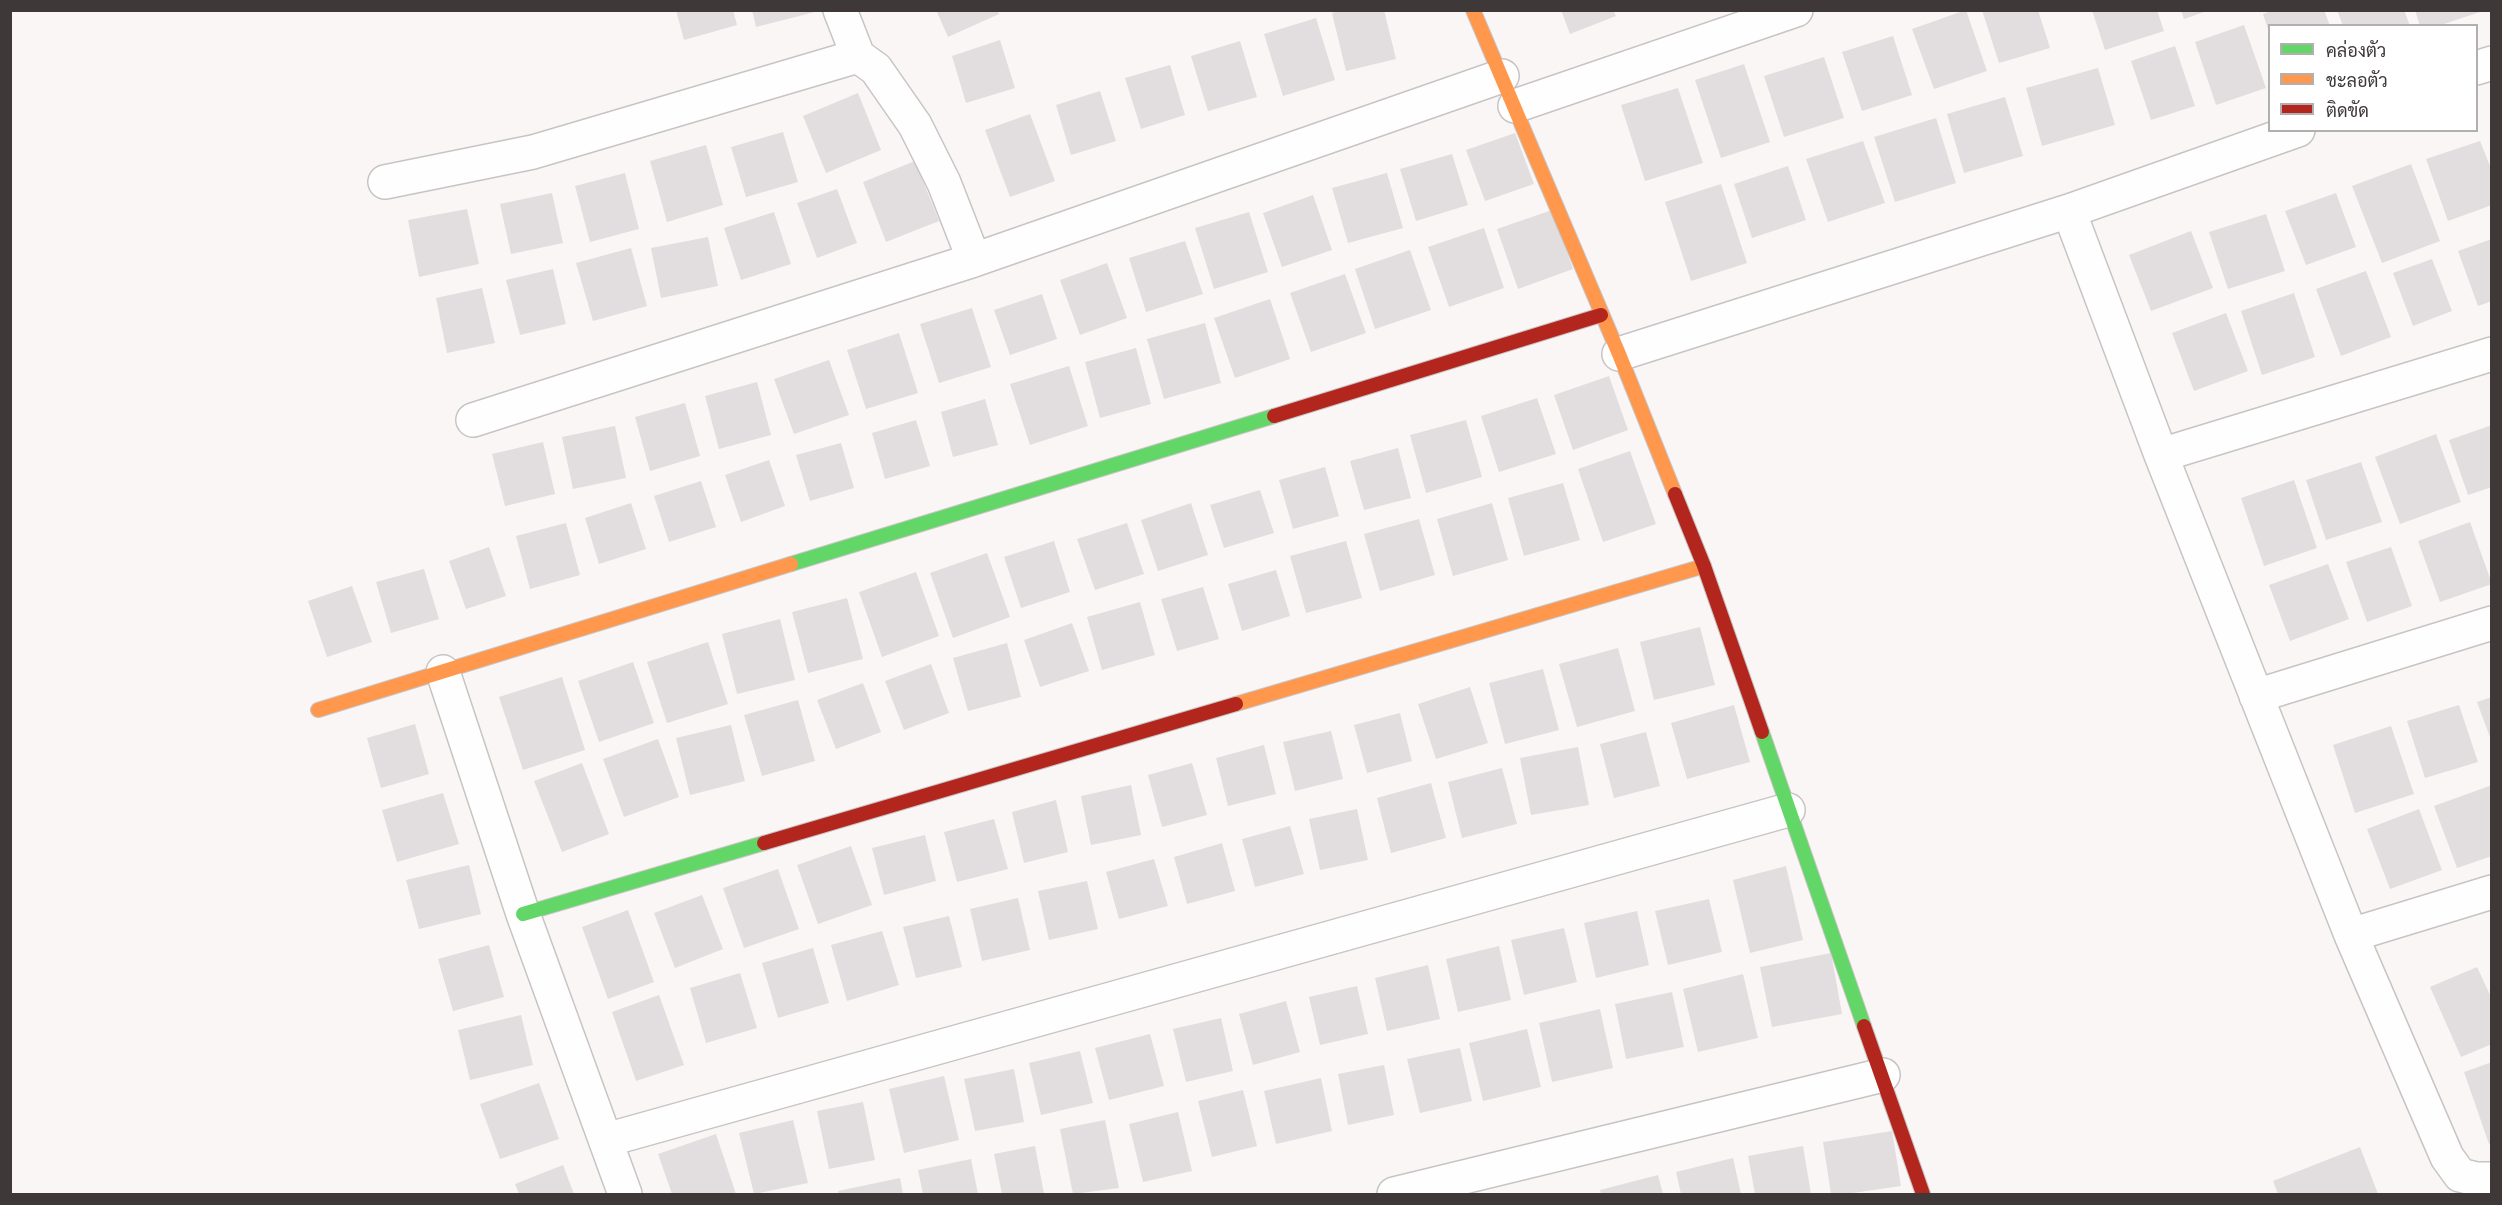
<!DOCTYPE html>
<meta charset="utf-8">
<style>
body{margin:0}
#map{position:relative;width:2502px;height:1205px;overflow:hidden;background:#fbf6f6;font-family:"Golos Text",Sarabun,sans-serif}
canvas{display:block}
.frame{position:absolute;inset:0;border:12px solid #3e3839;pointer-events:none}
.legend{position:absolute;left:2268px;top:24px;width:210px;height:108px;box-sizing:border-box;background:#fff;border:2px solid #b2afb0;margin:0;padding:8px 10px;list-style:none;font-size:18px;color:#3e3839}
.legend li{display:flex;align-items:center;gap:12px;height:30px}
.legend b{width:30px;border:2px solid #b2afb0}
</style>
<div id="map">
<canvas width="2502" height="1205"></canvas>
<div class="frame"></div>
<ul class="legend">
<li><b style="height:8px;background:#63d668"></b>คล่องตัว</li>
<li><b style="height:8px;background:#ff974d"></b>ชะลอตัว</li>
<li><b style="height:8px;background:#b3261e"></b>ติดขัด</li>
</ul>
</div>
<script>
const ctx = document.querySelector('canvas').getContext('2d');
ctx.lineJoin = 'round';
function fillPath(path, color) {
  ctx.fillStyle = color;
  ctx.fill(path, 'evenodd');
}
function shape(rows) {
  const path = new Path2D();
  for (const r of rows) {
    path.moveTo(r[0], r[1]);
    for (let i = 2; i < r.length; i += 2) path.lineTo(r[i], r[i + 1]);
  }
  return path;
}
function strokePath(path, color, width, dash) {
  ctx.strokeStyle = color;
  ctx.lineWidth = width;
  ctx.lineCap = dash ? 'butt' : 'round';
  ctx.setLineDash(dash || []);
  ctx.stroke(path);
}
fillPath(shape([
 [676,10,733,10,737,25,684,40],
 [752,10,814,10,815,12,756,27],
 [936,10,997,10,999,14,948,37],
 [1342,10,1384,10,1396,59,1346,71,1332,13],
 [1561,10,1613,10,1616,16,1570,34],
 [1966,10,1987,71,1934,89,1912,29],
 [1982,10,2038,10,2050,48,1999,63],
 [2092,10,2157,10,2164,31,2105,50],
 [2181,10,2207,10,2207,11,2184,19],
 [2274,10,2324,10,2330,26,2270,26,2269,32,2263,14],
 [2337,10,2404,10,2410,26,2343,26],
 [2415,10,2479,10,2480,12,2438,26,2420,26],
 [1316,18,1335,80,1283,96,1264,34],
 [2244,25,2266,88,2216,105,2195,42],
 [1893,36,1912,95,1862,111,1842,52],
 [1000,40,1015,88,966,103,952,56],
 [1240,41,1257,97,1208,111,1191,56],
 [2175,46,2195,106,2151,120,2131,61],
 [1824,57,1844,118,1784,137,1764,76],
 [1744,64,1770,142,1721,158,1695,80],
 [1170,65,1185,115,1141,129,1125,78],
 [2098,68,2115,125,2042,146,2026,88],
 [1678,88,1703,163,1645,181,1621,105],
 [1100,91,1116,141,1071,155,1056,105],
 [858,93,881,150,826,173,803,116],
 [2005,97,2023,156,1964,173,1947,114],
 [1030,114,1055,181,1010,197,985,130],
 [1936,118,1956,183,1895,202,1874,137],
 [783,132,798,182,746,197,731,147],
 [1515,133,1534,184,1485,201,1466,150],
 [1863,141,1885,203,1828,222,1806,159],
 [2480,141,2492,171,2492,205,2448,221,2426,159],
 [706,145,723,205,667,222,650,161],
 [1452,154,1468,205,1416,221,1400,169],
 [915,161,939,221,886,242,863,182],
 [2411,164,2440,241,2382,263,2352,186],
 [1788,166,1806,220,1752,238,1734,184],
 [625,173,639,229,590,242,575,186],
 [1387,173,1403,228,1348,243,1332,188],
 [1721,184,1747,263,1691,281,1665,202],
 [837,189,857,243,817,258,797,203],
 [552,193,563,243,511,254,500,204],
 [2336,193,2356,247,2306,265,2285,211],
 [1313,195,1332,250,1282,267,1263,213],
 [467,209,479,264,419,277,408,220],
 [1552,210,1573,269,1518,289,1497,229],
 [774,212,791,264,741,280,724,228],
 [1249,212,1268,272,1214,289,1195,228],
 [2266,214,2285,271,2228,289,2209,232],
 [1484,228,1504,288,1449,307,1428,247],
 [2191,231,2213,288,2151,311,2129,255],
 [708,237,718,286,661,298,651,248],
 [2492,239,2492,301,2478,306,2458,251],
 [1185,241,1203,294,1146,312,1129,258],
 [631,248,647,306,593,321,576,263],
 [1410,250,1431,310,1375,329,1355,269],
 [2432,259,2452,311,2413,326,2393,273],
 [1107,263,1127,318,1080,335,1060,280],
 [553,269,566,324,520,335,506,280],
 [2366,271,2391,337,2341,356,2316,289],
 [1345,274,1366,333,1311,352,1290,293],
 [482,288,495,343,447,353,436,298],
 [2294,293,2315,357,2262,375,2241,311],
 [1042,294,1057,339,1010,355,994,310],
 [1270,299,1290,359,1235,378,1214,318],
 [972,308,991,367,939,383,920,324],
 [2226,313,2248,371,2194,391,2172,333],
 [1205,323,1221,383,1164,399,1147,339],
 [899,333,918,393,866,409,847,350],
 [1136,348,1151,404,1100,418,1085,362],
 [829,360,849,415,794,434,774,379],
 [1069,366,1088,426,1030,445,1010,384],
 [1609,376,1628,430,1573,450,1554,395],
 [757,382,771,435,719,449,705,396],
 [1537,398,1556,454,1499,472,1481,416],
 [985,399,998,445,953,457,941,412],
 [685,403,700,456,650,471,635,417],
 [916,420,930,466,885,479,872,433],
 [1466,420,1482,477,1426,493,1410,435],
 [2492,425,2492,487,2468,495,2449,440],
 [615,426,626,478,573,489,562,437],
 [2436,434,2461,502,2400,524,2375,457],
 [543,442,555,494,505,506,492,454],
 [841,443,854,488,810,501,796,455],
 [1398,448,1411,498,1364,510,1350,461],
 [1630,451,1656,524,1603,542,1578,469],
 [769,460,785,506,741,522,725,475],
 [2361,462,2382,522,2326,540,2306,480],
 [1325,467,1339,516,1293,529,1279,480],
 [2294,480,2317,548,2264,566,2241,498],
 [701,481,716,527,669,542,654,496],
 [1563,483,1580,540,1524,556,1508,498],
 [1260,490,1274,533,1224,548,1210,505],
 [631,503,646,549,599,564,585,518],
 [1191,503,1208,555,1158,571,1141,520],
 [1492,503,1508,560,1453,576,1437,519],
 [1419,519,1435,575,1380,591,1364,534],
 [2470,522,2492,584,2440,602,2418,541],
 [566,523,580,575,530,589,516,536],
 [1127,523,1144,574,1095,590,1077,539],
 [1054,541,1070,592,1021,608,1004,557],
 [1346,541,1362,598,1306,613,1290,556],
 [489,547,506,596,466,609,449,561],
 [2391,547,2412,606,2367,622,2346,562],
 [987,553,1010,617,953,638,930,573],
 [2328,564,2349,619,2290,641,2269,585],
 [424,569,439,619,391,633,376,582],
 [1276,570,1290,616,1242,631,1228,584],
 [916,572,939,636,882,657,859,592],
 [352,586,372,642,327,657,308,601],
 [1203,587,1219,639,1177,651,1161,599],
 [847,598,863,659,808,673,792,612],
 [1140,602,1155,655,1102,670,1087,617],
 [780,619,795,680,737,694,722,634],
 [1072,623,1089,671,1040,687,1024,640],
 [1700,627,1715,685,1654,700,1640,642],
 [708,642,728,704,667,723,647,662],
 [1007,643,1021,697,968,711,953,658],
 [1618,648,1635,711,1577,727,1559,664],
 [633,662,654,723,599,742,578,681],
 [931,664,949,713,904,730,885,681],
 [1543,669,1559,730,1505,744,1489,683],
 [562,677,585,750,523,770,499,697],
 [863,683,881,732,836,749,817,700],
 [1470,687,1488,743,1436,759,1418,704],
 [2492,697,2492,740,2491,740,2477,702],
 [798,700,815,761,762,776,744,715],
 [1734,705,1750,762,1687,779,1671,723],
 [2459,705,2478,762,2425,778,2407,721],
 [1400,713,1412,761,1367,773,1354,725],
 [415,724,429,774,381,788,367,738],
 [731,725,745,781,690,795,676,738],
 [2391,726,2414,794,2355,813,2333,745],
 [1331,731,1343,779,1295,791,1283,742],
 [1646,732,1660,786,1614,798,1600,744],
 [658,739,679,797,624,817,603,759],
 [1264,745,1276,794,1228,806,1216,758],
 [1578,747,1589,805,1531,815,1520,758],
 [582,763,609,834,562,852,534,781],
 [1192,763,1207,815,1162,827,1148,775],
 [1502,768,1517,824,1462,838,1448,782],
 [1431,783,1446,838,1391,853,1377,798],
 [1131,785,1141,835,1091,845,1081,796],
 [2492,785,2492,856,2457,868,2434,806],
 [443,793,459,844,397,862,382,810],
 [1056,800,1068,852,1024,863,1012,812],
 [1357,809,1368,860,1320,870,1309,819],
 [2419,809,2442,870,2390,889,2367,829],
 [994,819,1008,869,957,882,944,832],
 [1290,826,1304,874,1255,887,1242,839],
 [925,835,936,881,884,895,872,848],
 [1222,843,1235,891,1187,904,1174,857],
 [851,846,872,905,818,924,797,865],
 [1154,859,1168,906,1119,919,1106,872],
 [469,865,481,914,419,929,406,880],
 [1786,866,1803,940,1750,953,1733,880],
 [778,869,799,929,744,948,723,888],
 [1087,881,1098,929,1049,940,1038,891],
 [702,895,723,949,675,968,654,913],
 [1018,898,1030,950,982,961,970,909],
 [1709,899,1722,952,1668,965,1655,911],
 [628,910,654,982,608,999,582,927],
 [1637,911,1649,965,1596,978,1584,923],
 [949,916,962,967,916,978,903,927],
 [1564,928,1577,982,1524,995,1511,940],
 [882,931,899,985,847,1001,831,945],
 [489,945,504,997,453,1011,438,959],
 [1499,946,1511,1000,1458,1012,1446,959],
 [813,948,829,1003,778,1018,762,963],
 [1831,953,1842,1014,1772,1027,1760,967],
 [1428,965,1440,1019,1387,1031,1375,978],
 [2477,967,2492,999,2492,1044,2461,1057,2430,987],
 [740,973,757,1028,706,1043,690,988],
 [1743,974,1758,1038,1698,1052,1683,989],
 [1357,986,1368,1034,1320,1045,1309,997],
 [1672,992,1684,1047,1626,1059,1615,1004],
 [659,995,684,1065,636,1081,612,1012],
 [1286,1001,1300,1052,1253,1065,1239,1014],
 [1600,1009,1613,1068,1552,1082,1539,1023],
 [521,1015,533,1065,470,1080,458,1030],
 [1221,1018,1233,1071,1186,1082,1173,1029],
 [1527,1029,1541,1087,1483,1101,1469,1043],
 [1150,1034,1164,1086,1109,1100,1095,1048],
 [1460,1048,1472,1101,1420,1113,1407,1059],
 [1080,1051,1093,1103,1041,1115,1029,1063],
 [2492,1062,2492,1143,2489,1144,2464,1072],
 [1384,1065,1394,1115,1348,1125,1338,1074],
 [1014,1069,1024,1122,975,1131,964,1079],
 [944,1076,959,1140,904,1153,889,1089],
 [1321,1078,1332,1131,1276,1144,1264,1091],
 [539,1083,559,1139,500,1159,480,1104],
 [1243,1090,1257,1146,1212,1157,1198,1101],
 [863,1102,875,1160,829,1169,817,1111],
 [1178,1112,1192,1171,1143,1182,1129,1124],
 [793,1120,808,1183,754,1194,739,1133],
 [1105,1120,1119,1188,1073,1194,1060,1129],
 [1892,1131,1901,1186,1846,1194,1831,1194,1823,1142],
 [716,1134,736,1194,672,1194,658,1154],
 [1035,1146,1044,1194,1002,1194,994,1154],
 [1803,1146,1811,1194,1755,1194,1748,1156],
 [2360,1147,2378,1194,2278,1194,2273,1181],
 [1733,1158,1741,1194,1681,1194,1676,1172],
 [971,1159,978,1194,923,1194,918,1170],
 [563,1165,574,1194,519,1194,515,1184],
 [1658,1175,1663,1194,1601,1194,1600,1190],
 [900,1178,903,1194,839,1194,838,1191]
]), '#e2ddde');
const street = shape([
 [840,10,858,56,876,69,915,125,944,183,974,260],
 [2476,68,2492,63],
 [1515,106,1796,10],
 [385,182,533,152,858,56],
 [2069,211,2161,455,2351,935,2447,1157,2460,1175,2476,1179,2492,1179],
 [1619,354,2069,211,2298,130],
 [473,420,974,260,1502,76],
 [2161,455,2492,354],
 [443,672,523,914,625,1194],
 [2256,696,2492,623],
 [2351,935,2492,892],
 [606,1140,1788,810],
 [1394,1194,1883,1075]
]);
const fast = shape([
 [791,564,1274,416],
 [1762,732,1864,1026],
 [523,914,764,843]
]);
const slow = shape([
 [1473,10,1619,354,1675,494],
 [1236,704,1704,566],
 [318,710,791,564]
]);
const jam = shape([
 [1274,416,1601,315],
 [1675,494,1704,566,1762,732],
 [764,843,1236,704],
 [1864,1026,1923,1194]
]);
strokePath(street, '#c9c4c4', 36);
strokePath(fast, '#c9c4c4', 16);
strokePath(slow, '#c9c4c4', 16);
strokePath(jam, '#c9c4c4', 16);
strokePath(street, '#fefefe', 33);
strokePath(fast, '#63d668', 14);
strokePath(slow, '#ff974d', 14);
strokePath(jam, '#b3261e', 14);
</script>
